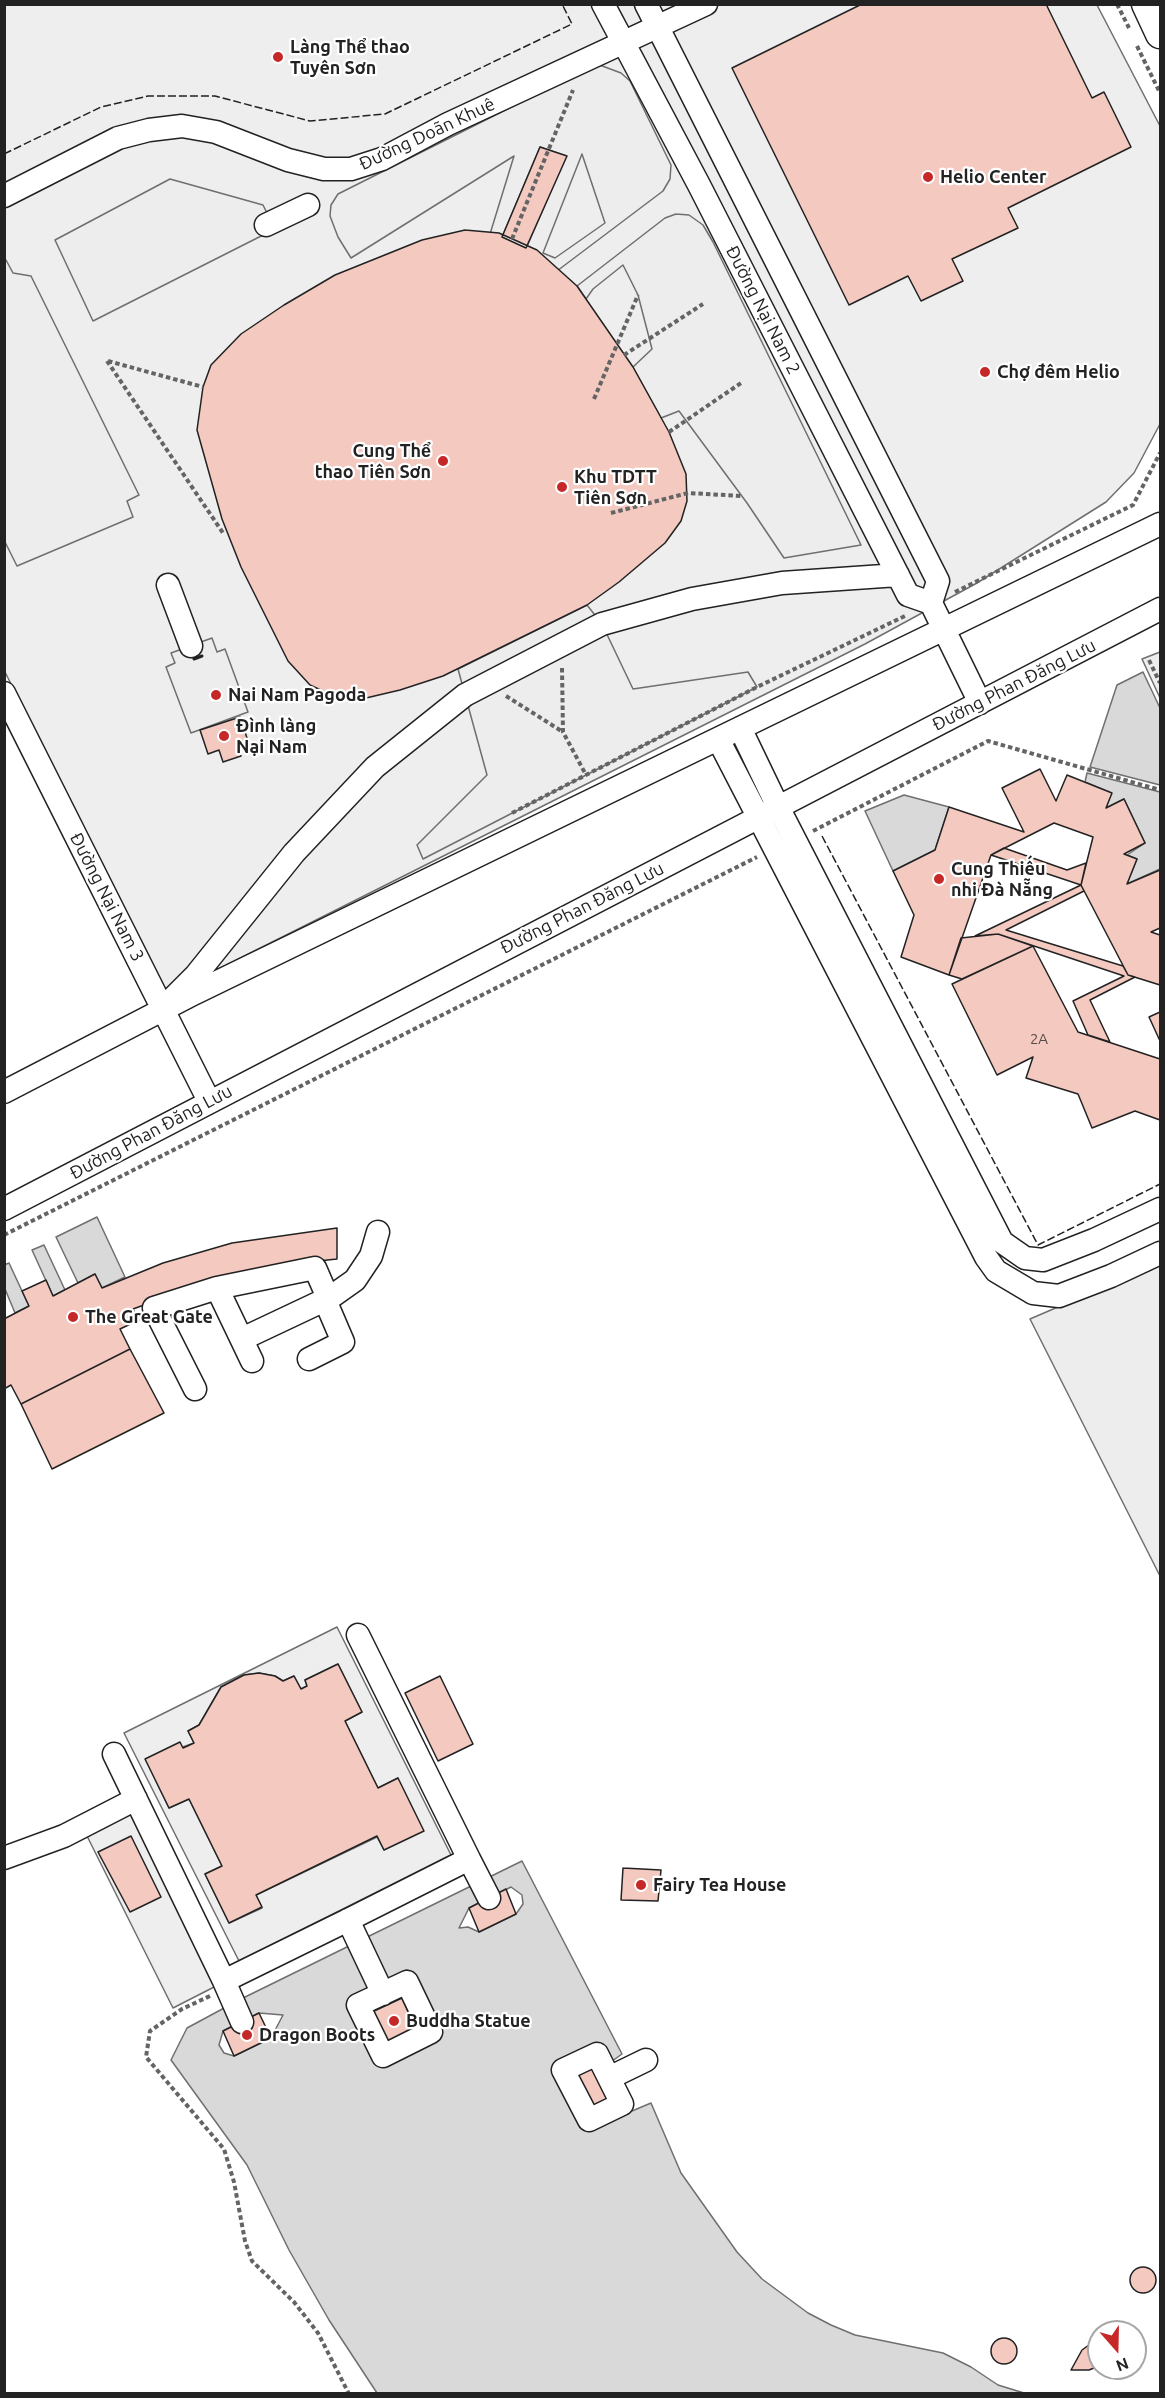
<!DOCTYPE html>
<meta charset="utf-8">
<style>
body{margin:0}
#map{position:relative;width:1165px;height:2398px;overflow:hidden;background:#fff;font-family:Ubuntu,sans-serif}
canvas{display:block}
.frame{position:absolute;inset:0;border:6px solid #222;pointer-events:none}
.north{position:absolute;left:1087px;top:2320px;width:60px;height:60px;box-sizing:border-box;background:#fff;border:2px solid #a7a7a7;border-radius:50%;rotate:160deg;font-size:16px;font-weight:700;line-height:24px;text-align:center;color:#222}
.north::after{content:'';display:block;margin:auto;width:21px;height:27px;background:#c62828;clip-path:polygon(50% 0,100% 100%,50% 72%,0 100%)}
</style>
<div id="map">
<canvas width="1165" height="2398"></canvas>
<div class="frame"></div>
<div class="north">N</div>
</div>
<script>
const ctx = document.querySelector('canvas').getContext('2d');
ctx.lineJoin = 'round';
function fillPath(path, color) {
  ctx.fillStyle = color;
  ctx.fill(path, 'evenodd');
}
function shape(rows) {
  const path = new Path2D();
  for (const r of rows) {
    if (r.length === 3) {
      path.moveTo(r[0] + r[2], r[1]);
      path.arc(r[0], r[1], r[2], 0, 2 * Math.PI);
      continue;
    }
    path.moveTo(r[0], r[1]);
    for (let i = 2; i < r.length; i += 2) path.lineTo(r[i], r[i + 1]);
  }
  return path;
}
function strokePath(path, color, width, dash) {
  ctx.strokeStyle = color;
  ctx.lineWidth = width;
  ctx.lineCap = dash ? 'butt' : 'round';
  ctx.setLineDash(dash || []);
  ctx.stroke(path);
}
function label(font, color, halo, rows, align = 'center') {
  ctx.font = font + ' Ubuntu,sans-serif';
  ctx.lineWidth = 4.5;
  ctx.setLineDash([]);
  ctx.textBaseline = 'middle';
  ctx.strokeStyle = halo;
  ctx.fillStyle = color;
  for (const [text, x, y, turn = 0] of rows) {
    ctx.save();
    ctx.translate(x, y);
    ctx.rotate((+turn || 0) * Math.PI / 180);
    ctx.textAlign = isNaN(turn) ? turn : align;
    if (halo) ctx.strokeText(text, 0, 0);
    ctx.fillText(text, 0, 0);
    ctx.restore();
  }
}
const green = shape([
 [4,5,1097,5,1160,126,1160,424,1134,473,1106,502,977,583,865,644,167,995,5,672,4,5],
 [1160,652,1160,698,1142,659,1160,652],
 [337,1627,451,1855,239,1961,124,1733,337,1627],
 [338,1664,362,1712,345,1721,378,1788,398,1778,384,1850,377,1837,256,1895,262,1908,229,1923,205,1874,222,1866,189,1799,169,1808,146,1760,194,1743,188,1731,199,1725,221,1687,244,1675,259,1673,275,1676,283,1681,294,1676,301,1689,307,1686,305,1680,338,1664],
 [128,1802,218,1985,173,2008,82,1826,128,1802]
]);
fillPath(green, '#eee');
strokePath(green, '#6f6f6f', 1.5);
const parking = shape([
 [597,64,621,73,630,81,671,165,670,179,663,191,553,274,525,251,566,156,540,147,502,237,490,234,514,156,351,258,338,237,330,216,331,205,338,194,597,64],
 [582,154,605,223,555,258,543,253,582,154],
 [170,179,263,205,275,229,93,321,55,240,170,179],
 [676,214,689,215,703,225,713,242,861,545,784,558,747,503,679,411,661,418,633,367,652,349,638,295,623,265,593,289,586,299,577,286,665,218,676,214],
 [6,260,13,273,31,276,139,495,127,501,133,517,17,566,4,540,4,261,6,260],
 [587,605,602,624,633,689,748,672,757,687,423,859,417,845,487,775,458,669,587,605],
 [212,638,217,652,225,649,248,712,191,733,166,667,175,663,171,653,212,638],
 [1160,1263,1160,1576,1030,1319,1160,1263]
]);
fillPath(parking, '#ededed');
strokePath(parking, '#6f6f6f', 1.5);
const water = shape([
 [1143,672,1160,708,1160,785,1090,767,1117,685,1143,672],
 [1087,773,1160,792,1160,869,1127,884,1137,859,1127,855,1145,843,1124,799,1106,808,1111,793,1085,782,1087,773],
 [904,795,949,807,935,850,893,871,865,811,904,795],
 [97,1217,125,1277,102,1288,95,1274,78,1283,56,1237,97,1217],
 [44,1245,65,1290,53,1296,32,1250,44,1245],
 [9,1263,29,1306,15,1313,5,1289,4,1265,9,1263],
 [522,1861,622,2054,608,2064,587,2130,651,2103,681,2173,737,2252,762,2279,808,2313,831,2325,855,2335,943,2353,971,2367,998,2385,1024,2393,377,2393,329,2320,289,2250,247,2165,171,2060,187,2028,239,2000,522,1861]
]);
fillPath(water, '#d9d9d9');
strokePath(water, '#6f6f6f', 1.5);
const pier = shape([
 [511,1887,522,1895,523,1904,516,1914,479,1932,468,1927,459,1928,469,1908,511,1887],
 [259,2013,283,2015,271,2038,234,2056,224,2053,219,2045,223,2031,259,2013]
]);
fillPath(pier, '#fff');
strokePath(pier, '#6f6f6f', 1.5);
const building = shape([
 [862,4,1046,4,1092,98,1104,92,1131,147,1008,208,1018,228,952,259,963,281,921,301,908,276,849,305,732,68,862,4],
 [540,147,567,156,526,248,502,237,540,147],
 [465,230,499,233,537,250,577,286,633,367,669,432,686,474,687,501,681,521,665,543,619,582,587,605,443,676,400,690,366,698,340,699,310,685,288,661,241,567,222,519,197,430,203,387,211,365,241,334,284,305,335,275,422,240,465,230],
 [240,717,248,741,237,745,241,756,223,762,219,750,208,754,200,730,240,717],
 [1040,769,1056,801,1067,775,1112,793,1106,808,1124,799,1145,843,1124,854,1137,859,1127,884,1160,870,1160,928,1151,932,1160,935,1160,985,1128,975,1081,885,1093,837,1054,823,991,855,949,975,901,957,914,915,893,871,935,850,949,807,1024,832,1002,788,1040,769],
 [1004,848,1067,870,1086,863,1081,885,991,855,1004,848],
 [1081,885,1084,891,1006,930,1123,966,1128,975,1135,977,1090,1000,1110,1042,1088,1035,1073,1001,1124,976,998,934,975,936,1081,885],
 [998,934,1033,946,962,979,949,975,961,938,998,934],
 [1033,946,1078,1032,1160,1059,1160,1120,1135,1111,1092,1128,1078,1094,1026,1078,1033,1057,997,1075,952,984,1033,946],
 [1160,1012,1160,1041,1149,1017,1160,1012],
 [337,1228,337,1259,309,1262,166,1297,133,1309,139,1320,120,1329,130,1349,21,1404,11,1385,4,1389,4,1319,29,1306,22,1291,46,1280,53,1296,95,1274,102,1288,163,1263,232,1243,337,1228],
 [130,1349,164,1413,52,1469,21,1404,130,1349],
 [338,1664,362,1712,345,1721,378,1788,398,1778,424,1831,384,1850,377,1836,256,1895,262,1907,229,1923,205,1874,222,1866,189,1799,169,1808,145,1759,180,1742,183,1748,194,1743,188,1731,199,1725,221,1687,244,1675,259,1673,275,1676,283,1681,294,1676,301,1689,307,1686,305,1680,338,1664],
 [440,1676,473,1744,438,1761,405,1693,440,1676],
 [131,1836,161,1897,130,1912,98,1852,131,1836],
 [623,1868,661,1870,658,1901,621,1900,623,1868],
 [506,1889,516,1914,479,1932,469,1908,506,1889],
 [402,1998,416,2030,387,2044,372,2012,402,1998],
 [259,2013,271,2038,234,2056,223,2031,259,2013],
 [595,2060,616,2103,590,2116,568,2072,595,2060],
 [1143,2280,13],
 [1004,2351,13],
 [1099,2340,1099,2366,1089,2370,1071,2370,1082,2350,1093,2342,1099,2340]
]);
fillPath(building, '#f3c9c0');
strokePath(building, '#222', 1.5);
const minor = shape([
 [603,4,699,185,908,595,931,603],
 [646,4,938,581,931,603,980,703],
 [4,196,118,138,149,130,182,126,216,132,288,160,324,169,351,169,382,159,448,124,706,4],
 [266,225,308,205],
 [168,585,191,646],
 [4,693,209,1101],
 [740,728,778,807,1002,1242,1025,1258,1043,1260,1094,1240,1160,1209],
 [718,739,986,1257,996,1271,1033,1293,1059,1296,1111,1276,1160,1253],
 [174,997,196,975,294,853,375,767,465,695,602,624,692,599,782,583,898,575],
 [4,1092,195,993,1160,524],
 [4,1209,1160,609],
 [217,1288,252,1361],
 [242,1339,331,1297,355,1280,371,1256,378,1232],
 [309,1359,343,1342,325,1300],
 [195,1389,154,1308,217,1288,315,1268,328,1298],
 [114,1754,224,1981,348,1920,469,1859,358,1635],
 [4,1858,64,1836,136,1799],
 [469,1859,489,1898],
 [348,1920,383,1994],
 [224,1981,242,2022],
 [407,1982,431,2032,383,2056,358,2005,407,1982],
 [609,2078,622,2104,589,2120,563,2070,597,2054,609,2078,646,2060]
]);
const major = shape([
 [1146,4,1160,34]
]);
strokePath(minor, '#222', 25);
strokePath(major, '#222', 31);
strokePath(shape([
 [1117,4,1129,28],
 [1137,46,1160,93],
 [512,239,573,90],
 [624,355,703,304],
 [107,361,223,533],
 [108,361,203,387],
 [594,399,638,295],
 [669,432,741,383],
 [611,513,688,493,742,496],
 [955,592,1133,505,1160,453],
 [1149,660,1160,683],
 [562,668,563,732,586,775],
 [506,696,563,732],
 [512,813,757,687,905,616],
 [813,831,988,741,1160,790],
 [4,1235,757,857],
 [210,1996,182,2009,150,2031,146,2057,224,2149,234,2182,245,2241,252,2261,294,2302,318,2333,349,2394]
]), '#646464', 4, [4.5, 3]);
strokePath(minor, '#fff', 22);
strokePath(major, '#fff', 28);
strokePath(shape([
 [4,154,101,107,148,96,215,96,310,121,385,114,572,24,562,4],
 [822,836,1038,1245,1160,1184]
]), '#222', 1.5, [8, 3]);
strokePath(shape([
 [194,659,202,656]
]), '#222', 3);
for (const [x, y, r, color] of [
 [278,57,6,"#c62828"],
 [928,177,6,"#c62828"],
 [985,372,6,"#c62828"],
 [443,461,6,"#c62828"],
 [562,487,6,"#c62828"],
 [216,695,6,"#c62828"],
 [224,736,6,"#c62828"],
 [939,879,6,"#c62828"],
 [73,1317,6,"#c62828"],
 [641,1885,6,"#c62828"],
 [394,2021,6,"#c62828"],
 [247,2035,6,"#c62828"]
]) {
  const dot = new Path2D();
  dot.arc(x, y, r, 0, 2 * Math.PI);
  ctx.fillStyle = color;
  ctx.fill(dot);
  strokePath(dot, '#fff', 2);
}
label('15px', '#564c4a', null, [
 ["2A",1039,1039]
]);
label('bold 18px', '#222', '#fff', [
 ["Làng Thể thao",290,47],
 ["Tuyên Sơn",290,68],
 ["Helio Center",940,177],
 ["Chợ đêm Helio",997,372],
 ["Cung Thể",431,451,"right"],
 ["thao Tiên Sơn",431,472,"right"],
 ["Khu TDTT",574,477],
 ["Tiên Sơn",574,498],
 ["Nai Nam Pagoda",228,695],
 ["Đình làng",236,726],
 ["Nại Nam",236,747],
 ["Cung Thiếu",951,869],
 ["nhi Đà Nẵng",951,890],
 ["The Great Gate",85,1317],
 ["Fairy Tea House",653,1885],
 ["Buddha Statue",406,2021],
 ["Dragon Boots",259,2035]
], 'left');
label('18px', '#222', '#fff', [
 ["Đường Doãn Khuê",427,134,-25],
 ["Đường Nại Nam 2",763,310,63],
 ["Đường Phan Đăng Lưu",1014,685,-27],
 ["Đường Nại Nam 3",107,897,63],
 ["Đường Phan Đăng Lưu",582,908,-27],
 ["Đường Phan Đăng Lưu",151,1132,-28]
]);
</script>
